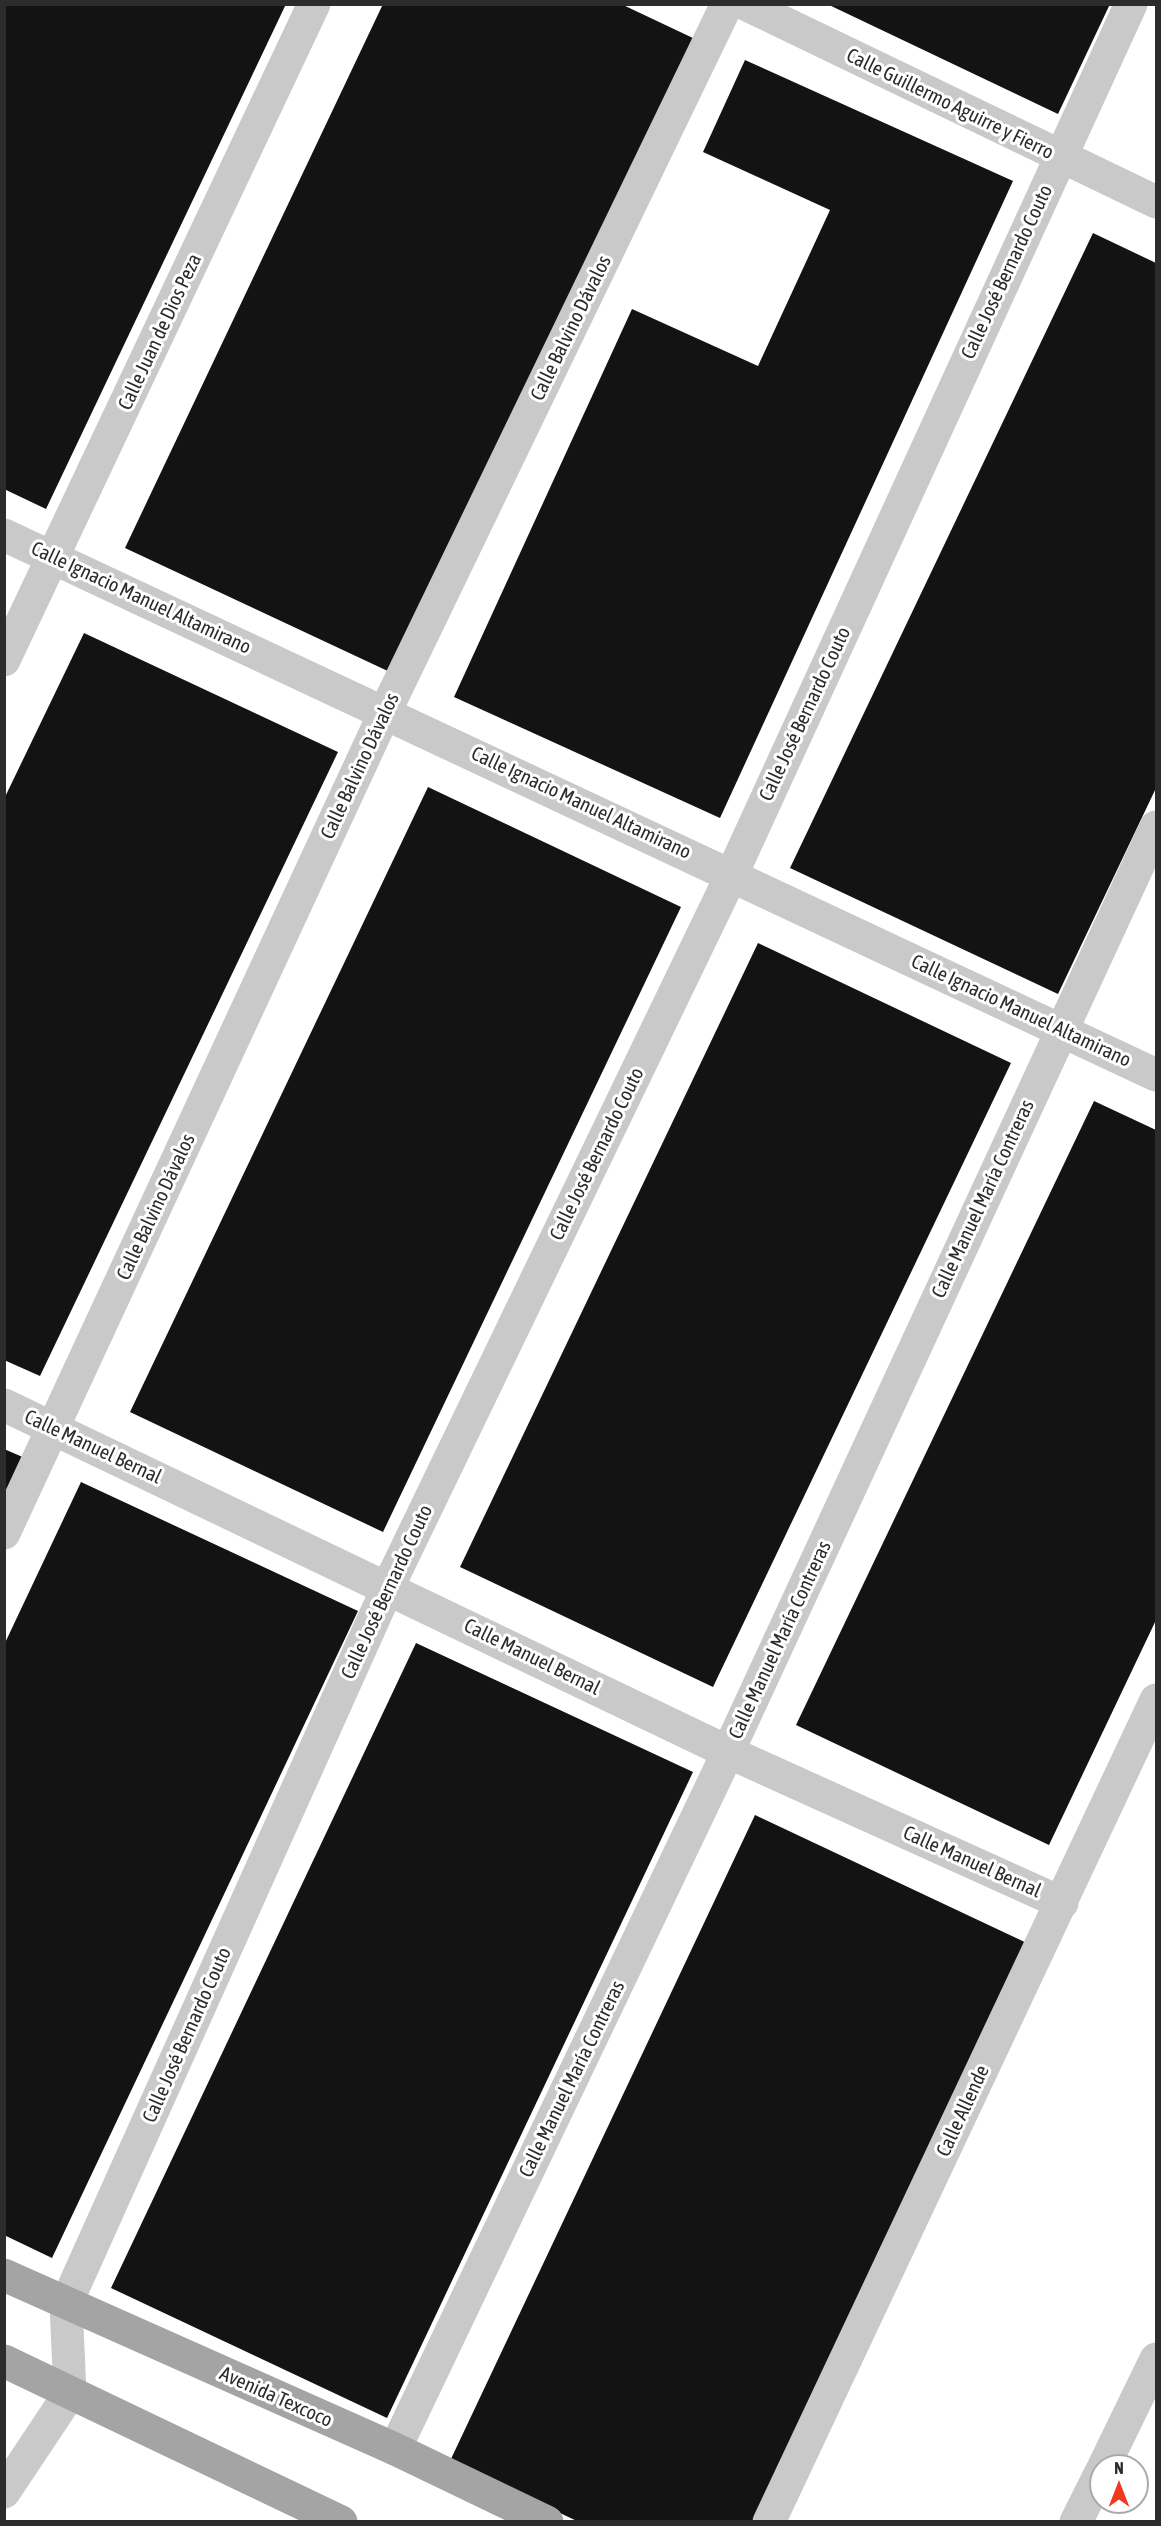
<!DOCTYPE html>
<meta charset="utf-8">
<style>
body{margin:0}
#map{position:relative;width:1161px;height:2526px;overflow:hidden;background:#fff;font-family:"Asap Condensed",sans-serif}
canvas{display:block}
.frame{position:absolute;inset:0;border:6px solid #2c2c2c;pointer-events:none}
.north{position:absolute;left:1089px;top:2454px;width:60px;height:60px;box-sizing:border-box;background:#fff;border:2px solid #ababab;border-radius:50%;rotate:0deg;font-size:16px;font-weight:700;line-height:24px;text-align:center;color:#2c2c2c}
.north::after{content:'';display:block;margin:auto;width:21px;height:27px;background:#f03822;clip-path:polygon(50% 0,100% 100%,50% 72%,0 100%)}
</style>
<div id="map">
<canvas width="1161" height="2526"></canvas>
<div class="frame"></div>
<div class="north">N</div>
</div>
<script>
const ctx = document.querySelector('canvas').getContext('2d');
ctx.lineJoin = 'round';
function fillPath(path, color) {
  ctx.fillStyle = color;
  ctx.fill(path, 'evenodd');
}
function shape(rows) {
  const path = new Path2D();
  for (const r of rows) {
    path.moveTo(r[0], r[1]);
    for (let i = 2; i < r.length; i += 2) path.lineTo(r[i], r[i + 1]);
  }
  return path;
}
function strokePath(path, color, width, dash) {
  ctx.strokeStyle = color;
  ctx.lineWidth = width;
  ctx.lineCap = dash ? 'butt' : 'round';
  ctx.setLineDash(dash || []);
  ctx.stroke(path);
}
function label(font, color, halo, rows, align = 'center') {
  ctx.font = font + ' "Asap Condensed",sans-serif';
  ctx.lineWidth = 6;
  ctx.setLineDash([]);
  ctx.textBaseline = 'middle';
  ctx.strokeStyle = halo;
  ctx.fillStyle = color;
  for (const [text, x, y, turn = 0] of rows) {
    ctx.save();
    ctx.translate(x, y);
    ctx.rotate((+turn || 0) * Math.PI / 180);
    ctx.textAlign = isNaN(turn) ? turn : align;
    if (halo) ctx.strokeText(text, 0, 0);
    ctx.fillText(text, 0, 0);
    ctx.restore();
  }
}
fillPath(shape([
 [4,4,286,4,46,509,4,489],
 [383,4,621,4,695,39,392,673,125,548],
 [827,4,1110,4,1058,114],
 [745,60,1013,181,720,818,454,697,632,309,758,366,830,210,703,152],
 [1093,233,1156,263,1156,788,1058,994,790,868],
 [84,633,338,752,40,1376,4,1360,4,799],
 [428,787,681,907,383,1532,130,1412],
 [758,943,1011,1063,713,1687,460,1567],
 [1094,1101,1156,1130,1156,1620,1049,1845,796,1725],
 [4,1449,25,1458,4,1500],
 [81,1482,358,1611,52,2258,4,2235,4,1645],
 [416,1643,693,1772,387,2418,111,2288],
 [755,1815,1031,1945,758,2522,579,2522,450,2461]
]), '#131313');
strokePath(shape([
 [745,4,1156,202],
 [4,535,1156,1075],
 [4,660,314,4],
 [4,1405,728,1752,1062,1903],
 [4,1533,385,712,727,4],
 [395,2449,728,1752,1156,827],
 [1104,2466,1156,2359],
 [4,2492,70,2393,66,2304,388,1587,732,874,1131,4],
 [769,2522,1156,1700],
 [1076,2522,1101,2472]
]), '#c9c9c9', 33);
strokePath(shape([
 [4,2275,395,2449,547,2522],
 [4,2361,341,2522]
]), '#a4a4a4', 33);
label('20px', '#2c2c2c', '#fff', [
 ["Calle Guillermo Aguirre y Fierro",950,104,26],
 ["Calle José Bernardo Couto",1007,272,-65],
 ["Calle Balvino Dávalos",571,328,-64],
 ["Calle Juan de Dios Peza",160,332,-65],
 ["Calle Ignacio Manuel Altamirano",141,598,25],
 ["Calle José Bernardo Couto",805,714,-65],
 ["Calle Balvino Dávalos",360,766,-65],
 ["Calle Ignacio Manuel Altamirano",581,803,25],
 ["Calle Ignacio Manuel Altamirano",1021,1011,25],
 ["Calle José Bernardo Couto",597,1154,-64],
 ["Calle Manuel María Contreras",983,1199,-65],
 ["Calle Balvino Dávalos",156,1207,-65],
 ["Calle Manuel Bernal",93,1447,25],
 ["Calle José Bernardo Couto",387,1592,-65],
 ["Calle Manuel María Contreras",780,1640,-65],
 ["Calle Manuel Bernal",532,1657,26],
 ["Calle Manuel Bernal",972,1862,24],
 ["Calle José Bernardo Couto",187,2035,-66],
 ["Calle Manuel María Contreras",572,2079,-64],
 ["Calle Allende",963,2111,-65],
 ["Avenida Texcoco",276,2397,24]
]);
</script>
